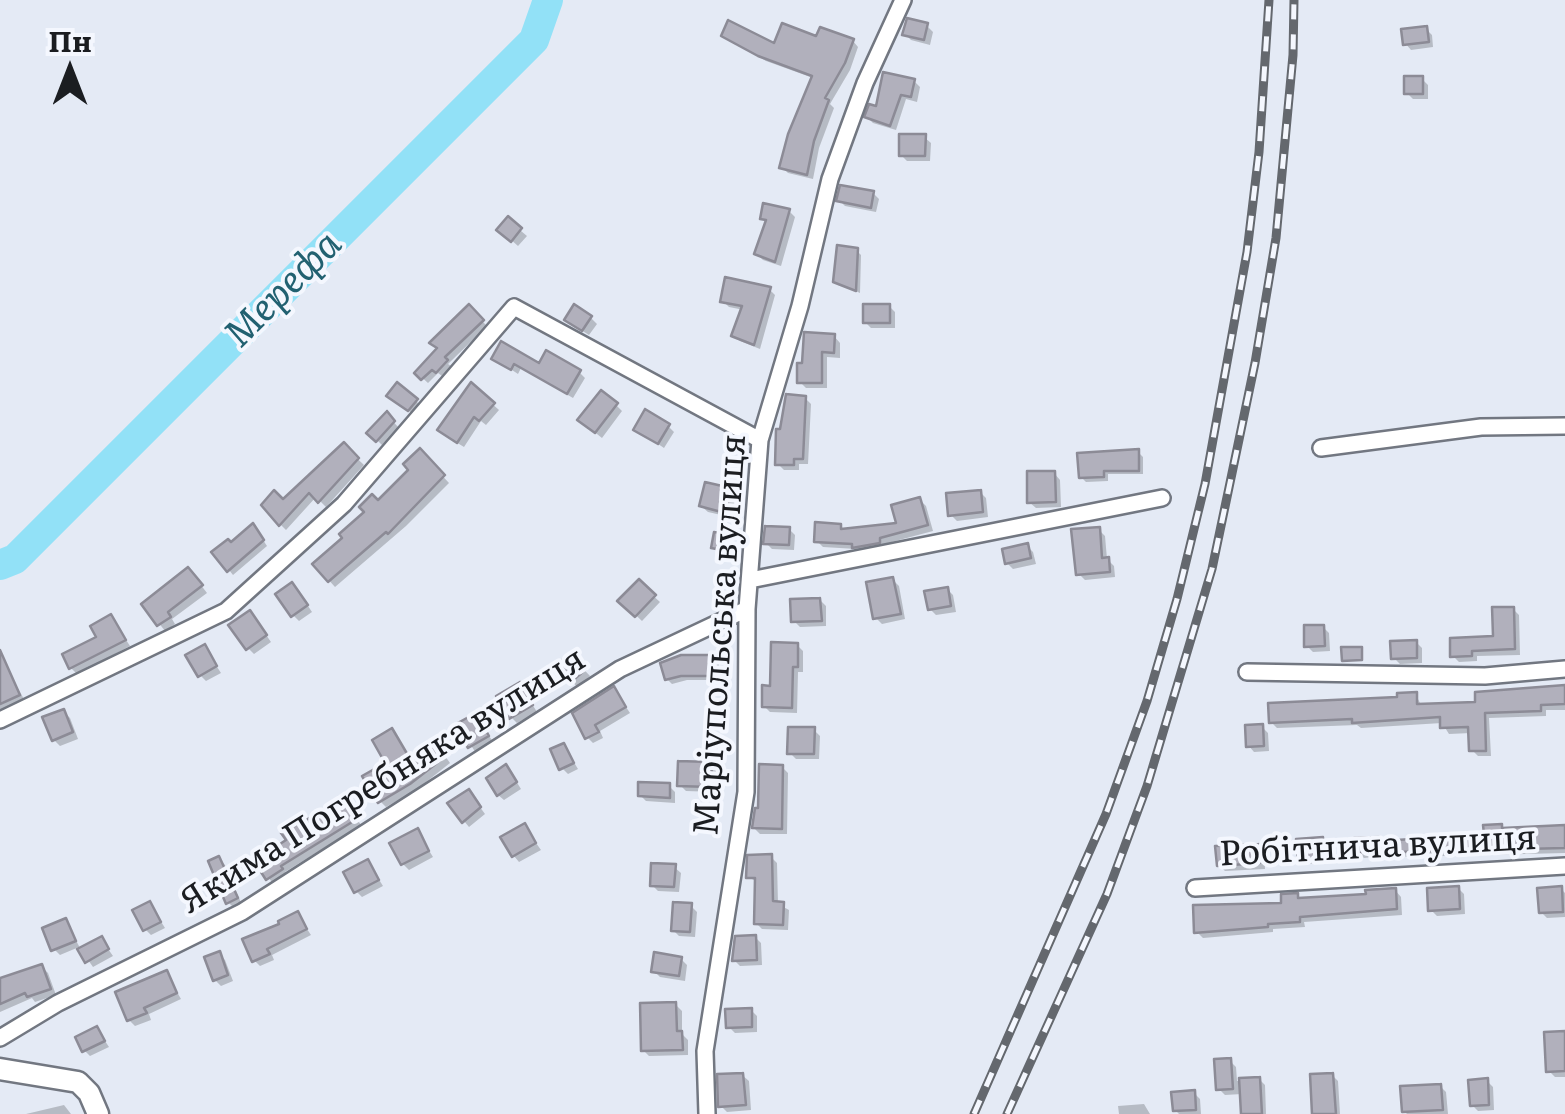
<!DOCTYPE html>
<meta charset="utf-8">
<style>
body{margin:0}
#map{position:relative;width:1565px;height:1114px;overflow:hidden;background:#e4eaf5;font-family:Literata,serif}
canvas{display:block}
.north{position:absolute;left:20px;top:20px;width:100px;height:100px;-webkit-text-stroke:8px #f4f7fe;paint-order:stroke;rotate:0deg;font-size:28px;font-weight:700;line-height:40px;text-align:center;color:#1b1d21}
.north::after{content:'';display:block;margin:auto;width:35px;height:45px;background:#1b1d21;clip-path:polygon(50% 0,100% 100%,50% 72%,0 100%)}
</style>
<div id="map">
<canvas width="1565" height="1114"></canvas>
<div class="north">Пн</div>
</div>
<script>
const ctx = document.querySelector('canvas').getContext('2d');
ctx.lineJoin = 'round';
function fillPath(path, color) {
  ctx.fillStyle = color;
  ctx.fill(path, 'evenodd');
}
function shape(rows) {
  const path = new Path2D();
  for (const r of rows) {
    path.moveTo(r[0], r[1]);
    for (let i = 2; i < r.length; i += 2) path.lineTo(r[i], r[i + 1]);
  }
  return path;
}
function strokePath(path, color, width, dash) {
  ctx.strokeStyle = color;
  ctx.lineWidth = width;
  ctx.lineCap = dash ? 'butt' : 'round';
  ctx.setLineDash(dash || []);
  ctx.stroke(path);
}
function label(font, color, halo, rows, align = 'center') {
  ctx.font = font + ' Literata,serif';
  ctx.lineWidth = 8;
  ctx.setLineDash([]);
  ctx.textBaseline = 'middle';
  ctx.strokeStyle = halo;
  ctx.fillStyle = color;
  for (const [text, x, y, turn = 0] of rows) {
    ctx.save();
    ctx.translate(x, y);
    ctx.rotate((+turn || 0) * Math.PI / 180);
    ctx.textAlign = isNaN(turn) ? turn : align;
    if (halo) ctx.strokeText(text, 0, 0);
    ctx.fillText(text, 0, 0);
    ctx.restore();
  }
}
fillPath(shape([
 [927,26,933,32,930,45,911,40,905,34],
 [1426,29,1432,35,1433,47,1411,50,1405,43],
 [724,35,776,47,818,39,853,41,858,47,850,70,830,104,834,108,819,148,813,179,788,173,782,167,813,78,766,61],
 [1422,79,1428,85,1428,99,1413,99,1407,93],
 [914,81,920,87,917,102,906,99,896,130,873,123,867,117],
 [924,137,931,143,930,161,907,161,901,155],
 [873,193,879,199,876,212,845,206,839,200],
 [789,211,795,217,781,266,763,260,757,254,768,223,763,218],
 [508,220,527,236,518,246,500,230],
 [856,250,861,255,860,293,836,282],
 [769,289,775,295,760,349,740,341,734,335,744,310,729,307,723,301],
 [889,306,895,312,895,328,871,328,865,322],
 [469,308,487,326,448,364,451,366,442,376,438,373,428,383,417,373],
 [591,318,597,324,589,335,573,325],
 [834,336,840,343,840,358,827,357,827,388,806,388,800,382,800,366],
 [494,358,579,372,585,378,573,398,521,368,518,374],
 [472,386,499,410,486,425,481,421,464,447,446,436],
 [805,398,811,404,808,464,799,464,799,470,784,470,778,464],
 [416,401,422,407,415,415,395,402],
 [616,405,622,411,602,438,587,426],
 [387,415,399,428,382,445,370,433],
 [668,426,674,432,664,448,636,429],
 [344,446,364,465,326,507,316,497,286,530,280,524,283,502],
 [420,452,449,483,406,526,335,587,315,565,411,470],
 [1138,452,1143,457,1143,474,1108,474,1108,481,1086,482,1081,477],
 [1054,473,1060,480,1061,507,1036,508,1029,502],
 [729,490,736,496,730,517,708,512,701,506],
 [980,492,986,498,988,517,957,521,951,515],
 [920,500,926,506,933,531,884,544,885,548,860,553,856,549,823,547,817,541,840,526,846,531,899,525],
 [789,529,795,535,794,550,772,549,766,543],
 [1099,530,1105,536,1107,559,1114,566,1115,577,1085,580,1079,574],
 [257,531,267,546,233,575,229,570,231,545],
 [1027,546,1033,552,1036,564,1013,569,1007,563],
 [194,576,207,593,172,619,175,624,165,631,144,604],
 [892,579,899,586,905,619,882,624,876,618],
 [639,583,660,602,642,621,621,601],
 [947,589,953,595,956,612,936,615,930,609],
 [298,591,312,612,299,621,293,615],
 [820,600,826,606,826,626,800,627,794,621],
 [1513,609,1519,615,1520,655,1477,656,1477,661,1459,662,1453,656,1495,639],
 [111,617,130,646,77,674,71,668,100,638],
 [255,619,271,642,254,654,248,648],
 [1323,627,1329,633,1330,651,1313,652,1307,646],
 [1416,642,1422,648,1422,663,1400,664,1394,658],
 [797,645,803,651,803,672,798,672,797,713,770,712,764,706],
 [204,647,221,673,206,681,200,675],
 [571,656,590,676,577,687,559,666],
 [714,657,719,662,719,680,687,680,672,684,667,679],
 [8,671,25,701,0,710,0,675],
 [520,685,537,712,517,723,511,717],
 [1565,688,1565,710,1546,710,1546,716,1489,718,1491,756,1478,756,1472,750,1471,733,1449,734,1442,723,1361,728,1357,725,1277,728,1271,722,1416,695,1422,707,1478,704],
 [614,689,630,713,600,731,603,738,593,743,587,737],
 [64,712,70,718,78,739,60,746,54,740],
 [475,716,494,743,476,753,458,726],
 [1262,727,1268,733,1269,751,1254,752,1248,745],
 [814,730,820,736,819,759,796,759,790,753],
 [564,746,578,769,568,774,562,768],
 [440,749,450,763,416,790,386,807,380,801,410,760],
 [711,765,717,771,716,792,686,791,680,785],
 [782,767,788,773,787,834,760,834,754,828],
 [511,773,521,789,504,800,498,795],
 [669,786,675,792,675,803,646,801,640,795],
 [474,799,485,814,469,827,464,821],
 [345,802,361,825,285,872,287,876,274,885,257,862],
 [524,826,541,850,519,862,514,856],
 [1501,827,1505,831,1565,827,1565,853,1406,857,1400,851,1486,836],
 [417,831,433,857,409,870,403,864],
 [1378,839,1384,846,1384,856,1364,858,1358,852],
 [1322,840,1328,846,1329,863,1306,864,1300,858],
 [1258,846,1264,853,1265,869,1225,871,1219,865],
 [771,857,777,863,778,904,789,910,788,930,762,929,756,923,758,883,749,877],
 [219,859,225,865,242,905,234,908,228,902],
 [368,862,383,886,362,897,356,891],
 [674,867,681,873,679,892,658,891,652,885],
 [1458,888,1464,894,1465,914,1437,916,1431,910],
 [1561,889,1565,893,1565,917,1547,918,1541,912],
 [1395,890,1401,897,1402,915,1304,922,1305,927,1273,929,1273,932,1203,938,1197,932,1284,906,1297,896,1302,900,1368,896],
 [150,904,165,928,151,935,145,929],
 [691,906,697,912,695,937,679,936,673,930],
 [297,914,311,935,272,955,274,960,260,966,254,960,282,925],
 [66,921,81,950,101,939,113,956,93,967,79,947,60,955,54,949],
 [755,937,761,943,762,965,740,966,734,960],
 [219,954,225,960,233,981,221,986,215,980],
 [681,959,687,965,685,981,660,977,654,971],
 [42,967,48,973,56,995,35,1002,32,998,0,1012,0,981],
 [166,973,181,999,149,1014,151,1020,135,1026,129,1020],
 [675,1004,682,1011,682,1034,688,1040,688,1055,649,1056,643,1050],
 [751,1010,757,1016,757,1032,735,1033,728,1026],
 [97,1029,109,1047,90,1056,84,1050],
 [1565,1033,1565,1077,1555,1077,1549,1071],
 [1230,1061,1236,1067,1237,1081,1259,1079,1265,1085,1266,1114,1243,1114,1242,1094,1225,1095,1219,1089],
 [742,1075,749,1081,751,1110,727,1112,720,1105],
 [1332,1075,1338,1081,1340,1114,1315,1114],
 [1487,1081,1493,1087,1494,1110,1478,1111,1472,1105],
 [1440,1086,1446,1092,1448,1114,1407,1114,1404,1111],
 [1194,1093,1200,1099,1201,1114,1179,1114,1175,1110],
 [1144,1104,1150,1114,1119,1114,1118,1106],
 [64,1105,71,1114,26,1114]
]), '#0003');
strokePath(shape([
 [0,565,15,559,534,40,548,0]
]), '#92e1f7', 30);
const building = shape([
 [907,18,928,23,924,40,902,35,907,18],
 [728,20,774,43,782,23,816,36,820,27,854,39,845,63,825,98,829,100,814,141,807,175,779,168,788,134,812,76,758,56,721,36,728,20],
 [1427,26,1429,42,1403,45,1401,29,1427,26],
 [883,72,915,79,911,97,901,95,890,126,864,117,869,104,876,106,883,72],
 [1404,76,1423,76,1423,94,1404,94,1404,76],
 [899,134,926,134,925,156,899,156,899,134],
 [840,185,874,191,871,208,836,201,840,185],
 [763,203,790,209,775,262,754,254,766,220,760,219,763,203],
 [508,216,522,228,511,242,496,230,508,216],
 [837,245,858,248,856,291,833,282,837,245],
 [725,277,771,287,754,345,731,336,742,306,720,302,725,277],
 [469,304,484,320,445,357,448,360,436,373,432,370,421,380,414,373,437,348,429,343,469,304],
 [574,304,592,316,582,331,564,320,574,304],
 [863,304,890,304,890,323,863,323,863,304],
 [804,332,835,334,834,353,822,352,822,383,797,383,797,363,802,363,804,332],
 [501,341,539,363,546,350,581,370,567,394,514,364,511,370,491,359,501,341],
 [397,382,418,399,408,411,386,396,397,382],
 [471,382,495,403,479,421,474,417,457,443,437,430,471,382],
 [601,390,618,403,595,433,577,420,601,390],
 [786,394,806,396,803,459,794,459,794,465,775,465,776,429,780,429,786,394],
 [645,409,670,424,658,444,633,430,645,409],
 [387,411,395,421,376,442,366,433,387,411],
 [344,442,359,458,318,503,309,493,279,526,261,505,274,490,283,499,344,442],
 [420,448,445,475,388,534,386,532,328,582,312,564,342,538,339,534,364,512,359,507,372,494,378,500,408,470,403,464,420,448],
 [1139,449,1139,471,1104,471,1104,477,1079,478,1077,453,1139,449],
 [1027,471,1055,471,1056,502,1027,503,1027,471],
 [705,482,731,488,725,513,699,506,705,482],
 [981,490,983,512,948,516,946,493,981,490],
 [920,497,928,525,880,538,880,543,852,548,852,544,814,542,815,522,841,524,841,529,896,523,891,505,920,497],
 [253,523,264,540,227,572,211,552,228,539,231,542,253,523],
 [765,526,790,527,789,545,763,544,765,526],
 [1100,527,1102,558,1109,557,1110,572,1076,575,1071,529,1100,527],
 [714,532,730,535,727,551,711,548,714,532],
 [1028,543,1031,558,1005,564,1002,549,1028,543],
 [188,567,203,585,168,612,171,617,157,626,141,604,188,567],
 [893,577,901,614,873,619,866,582,893,577],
 [639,579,656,595,635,617,617,601,639,579],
 [292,582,308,605,291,617,275,594,292,582],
 [948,587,951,606,928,610,924,591,948,587],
 [820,598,822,621,791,622,790,599,820,598],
 [1492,607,1514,607,1515,649,1472,651,1472,656,1450,657,1450,638,1493,636,1492,607],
 [250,610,267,635,246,650,228,625,250,610],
 [111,614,126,640,69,669,62,654,96,637,90,626,111,614],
 [1304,625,1324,625,1325,646,1304,647,1304,625],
 [1417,640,1417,658,1391,659,1390,641,1417,640],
 [771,642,798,643,798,667,793,667,792,708,762,707,762,685,770,686,771,642],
 [205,644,217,666,198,677,185,655,205,644],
 [1341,647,1362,647,1362,660,1342,661,1341,647],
 [0,650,20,695,0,704,0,650],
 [572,652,586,669,570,683,555,666,572,652],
 [681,655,715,655,715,676,681,676,665,680,660,663,681,655],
 [520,682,533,705,509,719,496,696,520,682],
 [1565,685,1565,704,1541,705,1541,711,1485,713,1486,751,1469,751,1468,727,1440,728,1440,717,1352,723,1352,719,1269,723,1268,703,1397,697,1397,693,1417,692,1417,704,1475,702,1475,692,1565,685],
 [614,686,626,707,595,725,599,732,585,739,572,713,614,686],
 [64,709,73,732,52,741,42,717,64,709],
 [476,713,489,736,468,748,454,725,476,713],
 [1263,724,1264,746,1246,747,1245,725,1263,724],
 [788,727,815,727,814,754,787,754,788,727],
 [392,728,409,757,434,740,446,756,410,784,378,803,362,776,385,763,372,740,392,728],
 [564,743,574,763,559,770,550,749,564,743],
 [678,761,712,762,711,787,677,786,678,761],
 [506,764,517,782,497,796,486,778,506,764],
 [759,764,783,765,782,829,752,828,755,808,758,808,759,764],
 [638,782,670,783,670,798,638,796,638,782],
 [469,789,481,807,462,823,447,803,469,789],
 [345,799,357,819,281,866,283,869,266,880,254,861,286,840,281,833,345,799],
 [525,823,536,843,512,857,500,837,525,823],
 [1502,824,1502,828,1565,825,1565,848,1398,852,1397,840,1484,834,1483,825,1502,824],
 [418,828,429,851,401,865,389,843,418,828],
 [1323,837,1324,858,1298,859,1296,839,1323,837],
 [1379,837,1379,851,1355,853,1354,838,1379,837],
 [1259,844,1260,863,1217,866,1215,846,1259,844],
 [772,854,773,901,784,902,783,925,754,924,755,878,746,878,747,855,772,854],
 [219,856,238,898,226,904,208,861,219,856],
 [368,859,379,880,354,893,343,872,368,859],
 [651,863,676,864,674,887,650,886,651,863],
 [1459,886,1460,909,1428,911,1427,888,1459,886],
 [1562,886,1563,912,1539,913,1537,888,1562,886],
 [1396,888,1397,909,1300,917,1300,922,1268,924,1268,927,1194,933,1193,905,1281,903,1281,894,1298,893,1298,898,1366,894,1365,890,1396,888],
 [150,901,161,922,143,931,132,910,150,901],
 [673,902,692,903,690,932,671,931,673,902],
 [298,911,307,929,267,949,270,954,252,962,242,939,279,924,278,921,298,911],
 [66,918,76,941,51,951,42,928,66,918],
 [756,935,757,960,732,961,735,936,756,935],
 [102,936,109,949,85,963,77,949,102,936],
 [220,951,228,975,213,981,204,957,220,951],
 [654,952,682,957,679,976,651,972,654,952],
 [42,964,51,989,27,997,25,993,0,1004,0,978,42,964],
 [167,970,177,993,144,1008,147,1013,127,1021,115,992,167,970],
 [676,1002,677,1031,682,1031,683,1050,641,1051,640,1003,676,1002],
 [752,1008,752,1027,726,1028,725,1009,752,1008],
 [97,1026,105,1041,82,1052,75,1037,97,1026],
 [1565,1031,1565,1071,1546,1072,1544,1032,1565,1031],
 [1231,1058,1233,1089,1216,1090,1214,1059,1231,1058],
 [743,1073,746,1105,718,1107,717,1074,743,1073],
 [1333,1073,1336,1114,1312,1114,1310,1074,1333,1073],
 [1260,1077,1262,1114,1241,1114,1239,1078,1260,1077],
 [1488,1078,1489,1105,1470,1106,1468,1080,1488,1078],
 [1441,1084,1443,1110,1402,1112,1400,1086,1441,1084],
 [1195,1090,1196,1110,1173,1111,1171,1092,1195,1090]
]);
fillPath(building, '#b1b0bc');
strokePath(building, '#8c8b96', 2.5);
const minor = shape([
 [1321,448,1481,427,1565,426],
 [750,580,1162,498],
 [1247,672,1485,676,1565,669],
 [0,720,226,611,344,504,514,307,760,440],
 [1195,888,1565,866],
 [0,1038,58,1003,242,912,620,669,747,609],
 [707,1114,705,1051,746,792,747,609,760,440,800,306,830,179,865,83,903,0]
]);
const tertiary = shape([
 [0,1069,78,1082,89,1093,98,1114]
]);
strokePath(minor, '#727781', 20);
strokePath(tertiary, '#727781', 25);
strokePath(minor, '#fff', 15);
strokePath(tertiary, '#fff', 20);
const rail = shape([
 [974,1114,1106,814,1147,701,1177,599,1205,484,1247,252,1259,152,1269,0],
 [1007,1114,1107,894,1147,786,1212,569,1255,363,1276,238,1293,55,1294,0]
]);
strokePath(rail, '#64686e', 9);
strokePath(rail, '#f4f7fe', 5, [15]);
label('35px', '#1b1d21', '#f4f7fe', [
 ["Маріупольська вулиця",721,635,-86],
 ["Якима Погребняка вулиця",383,781,-32],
 ["Робітнича вулиця",1378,847,-3]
]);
label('italic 38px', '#226171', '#f4f7fe', [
 ["Мерефа",284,290,-45]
]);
</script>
